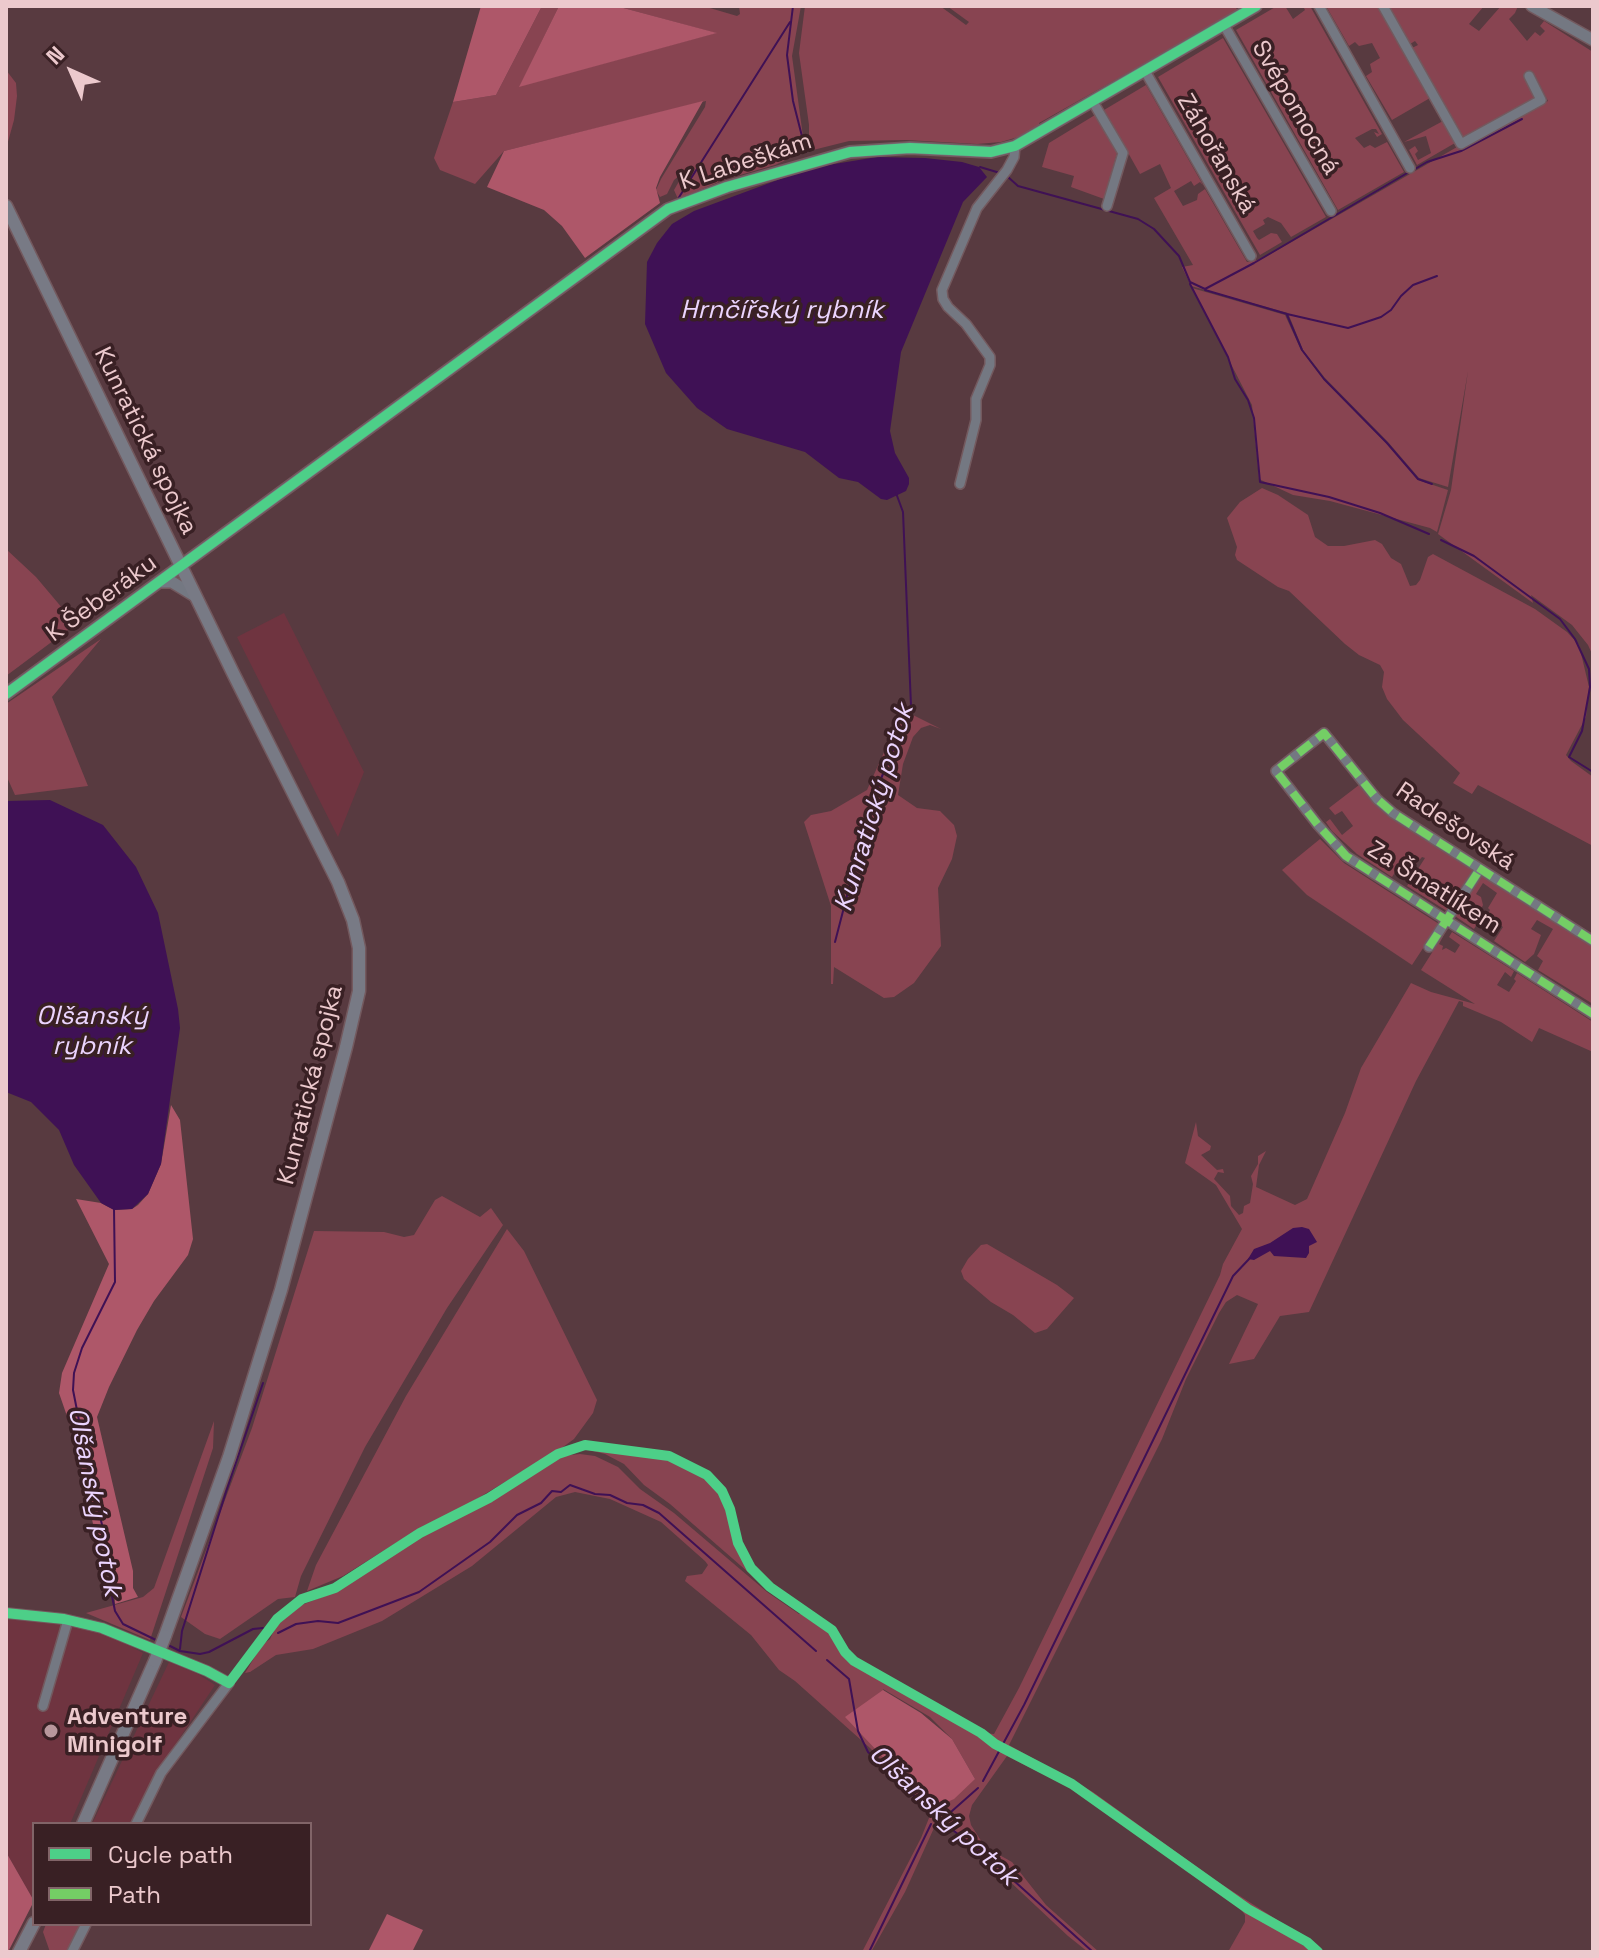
<!DOCTYPE html>
<meta charset="utf-8">
<style>
body{margin:0}
#map{position:relative;width:1599px;height:1958px;overflow:hidden;background:#583a40;font-family:"Space Grotesk",sans-serif}
canvas{display:block}
.frame{position:absolute;inset:0;border:8px solid #ecc9cd;pointer-events:none}
.legend{position:absolute;left:32px;top:1822px;width:280px;height:104px;box-sizing:border-box;background:#392024;border:2px solid #816468;margin:0;padding:10px 14px;list-style:none;font-size:24px;color:#ecc9cd}
.legend li{display:flex;align-items:center;gap:16px;height:40px}
.legend b{width:40px;border:2px solid #816468}
.north{position:absolute;left:32px;top:32px;width:80px;height:80px;-webkit-text-stroke:6px #392024;paint-order:stroke;rotate:315deg;font-size:22px;font-weight:700;line-height:32px;text-align:center;color:#ecc9cd}
.north::after{content:'';display:block;margin:auto;width:28px;height:36px;background:#ecc9cd;clip-path:polygon(50% 0,100% 100%,50% 72%,0 100%)}
</style>
<div id="map">
<canvas width="1599" height="1958"></canvas>
<div class="frame"></div>
<ul class="legend">
<li><b style="height:10px;background:#4dcf88"></b>Cycle path</li>
<li><b style="height:10px;background:#74ce65"></b>Path</li>
</ul>
<div class="north">N</div>
</div>
<script>
const ctx = document.querySelector('canvas').getContext('2d');
ctx.lineJoin = 'round';
function fillPath(path, color) {
  ctx.fillStyle = color;
  ctx.fill(path, 'evenodd');
}
function shape(rows) {
  const path = new Path2D();
  for (const r of rows) {
    path.moveTo(r[0], r[1]);
    for (let i = 2; i < r.length; i += 2) path.lineTo(r[i], r[i + 1]);
  }
  return path;
}
function strokePath(path, color, width, dash) {
  ctx.strokeStyle = color;
  ctx.lineWidth = width;
  ctx.lineCap = dash ? 'butt' : 'round';
  ctx.setLineDash(dash || []);
  ctx.stroke(path);
}
function label(font, color, halo, rows, align = 'center') {
  ctx.font = font + ' "Space Grotesk",sans-serif';
  ctx.lineWidth = 7;
  ctx.setLineDash([]);
  ctx.textBaseline = 'middle';
  ctx.strokeStyle = halo;
  ctx.fillStyle = color;
  for (const [text, x, y, turn = 0] of rows) {
    ctx.save();
    ctx.translate(x, y);
    ctx.rotate((+turn || 0) * Math.PI / 180);
    ctx.textAlign = isNaN(turn) ? turn : align;
    if (halo) ctx.strokeText(text, 0, 0);
    ctx.fillText(text, 0, 0);
    ctx.restore();
  }
}
fillPath(shape([
 [284,613,364,772,338,837,237,637],
 [6,1619,62,1624,108,1634,143,1653,70,1824,34,1824,34,1901,6,1852],
 [169,1662,198,1674,215,1685,159,1769,132,1824,92,1824]
]), '#6f3440');
fillPath(shape([
 [542,6,559,6,520,86,716,33,616,6,703,6,737,16,740,14,739,6,801,6,792,56,805,151,775,165,726,179,678,199,674,190,685,171,674,180,667,194,660,197,656,190,661,179,705,107,706,101,504,151,475,184,440,170,434,158,453,102,496,95],
 [805,6,940,6,966,25,969,22,947,6,1235,6,1238,11,1039,123,1040,129,1018,137,1001,142,977,144,906,140,849,141,809,151,809,125,799,53],
 [1277,6,1285,6,1293,19,1305,10,1303,6,1310,6,1382,134,1377,137,1374,132,1379,134,1376,129,1372,129,1355,138,1364,148,1370,145,1375,148,1387,142,1404,172,1338,210,1236,30],
 [1326,6,1377,6,1430,98,1392,120,1366,76,1372,72,1370,64,1380,58,1372,43,1359,46,1355,42,1349,46],
 [1388,6,1484,6,1469,24,1479,31,1501,6,1518,6,1515,13,1509,19,1527,41,1535,32,1540,36,1545,31,1540,26,1544,21,1593,52,1593,656,1588,645,1572,625,1531,595,1533,603,1438,534,1451,490,1468,371,1448,487,1419,478,1388,442,1325,378,1303,350,1288,313,1191,286,1182,267,1193,265,1154,198,1171,188,1160,164,1140,174,1104,110,1146,85,1203,185,1200,182,1194,186,1191,181,1174,191,1183,206,1197,200,1198,194,1205,189,1247,262,1262,259,1457,147,1548,101,1533,72,1524,77,1535,98,1464,138,1412,48,1418,45,1415,41,1410,44],
 [1223,38,1326,217,1291,237,1281,223,1268,217,1263,220,1265,224,1253,231,1257,238,1259,240,1271,233,1277,234,1282,242,1260,255,1158,77],
 [6,70,16,83,17,96,14,120,6,149],
 [1095,115,1117,153,1104,199,1071,187,1074,176,1042,167,1049,143],
 [1443,121,1455,143,1417,165,1409,150,1415,146,1418,151,1415,154,1418,160,1431,153,1426,136,1404,142],
 [1192,288,1285,315,1301,350,1324,380,1387,444,1418,480,1448,490,1437,532,1430,528,1330,501,1293,495,1259,479,1252,405],
 [1262,488,1278,495,1308,515,1315,537,1328,546,1344,546,1375,540,1382,544,1391,558,1401,564,1410,586,1416,585,1420,580,1428,557,1433,554,1535,609,1567,632,1579,645,1589,687,1586,717,1566,755,1571,761,1593,777,1593,846,1478,785,1472,794,1453,783,1460,773,1403,720,1387,699,1382,687,1384,672,1380,665,1359,655,1345,644,1289,591,1278,587,1237,560,1235,555,1237,547,1227,518,1240,502],
 [6,549,36,577,74,622,69,629,6,676],
 [101,639,52,697,88,786,15,795,6,775,6,704],
 [903,710,941,729,930,725,921,728,913,737,903,764,898,795,917,808,940,811,954,825,957,836,952,859,938,888,941,946,914,983,894,997,884,998,834,967,833,984,831,984,831,906,804,822,811,815,831,811,867,790],
 [1359,785,1382,810,1473,870,1447,911,1407,886,1425,858,1422,857,1415,865,1404,858,1392,877,1357,854,1332,831,1321,815,1326,822,1330,819,1342,835,1353,826,1342,811,1335,815,1329,808],
 [1320,839,1344,863,1439,924,1412,965,1307,895,1282,870],
 [1481,875,1593,946,1593,1004,1538,970,1543,961,1537,956,1553,929,1537,920,1531,929,1541,935,1534,954,1525,962,1494,941,1503,927,1487,916,1490,910,1488,908,1497,893,1483,883,1476,894,1481,897,1483,905,1480,911,1484,913,1474,929,1455,916],
 [1447,929,1439,944,1443,946,1442,950,1446,948,1455,953,1460,945,1449,937,1452,932,1514,971,1511,977,1505,972,1497,985,1509,992,1516,981,1514,979,1517,973,1593,1022,1593,1052,1539,1028,1532,1042,1501,1022,1463,1006,1463,1002,1459,1001,1416,1081,1309,1312,1280,1316,1254,1359,1229,1364,1258,1304,1237,1295,1226,1302,1219,1313,1186,1379,1162,1439,1009,1745,1093,1792,1215,1880,1307,1939,1323,1952,1266,1916,1237,1902,1251,1914,1314,1952,1228,1952,1245,1922,1245,1915,1239,1907,1069,1787,1007,1756,972,1805,969,1816,971,1825,985,1847,1012,1862,1046,1905,1099,1952,1088,1952,1068,1936,958,1833,941,1823,934,1828,905,1892,871,1952,862,1952,921,1838,929,1818,929,1809,870,1748,795,1681,779,1670,751,1635,685,1581,687,1576,702,1574,708,1565,705,1561,661,1522,610,1499,575,1492,556,1497,472,1566,382,1621,313,1649,276,1655,250,1672,245,1673,262,1645,270,1639,278,1622,294,1608,335,1592,397,1550,499,1495,562,1456,580,1454,595,1456,618,1467,640,1489,674,1513,767,1592,799,1614,808,1614,821,1623,833,1634,844,1654,853,1663,1007,1753,1009,1748,984,1733,994,1734,1019,1688,1220,1275,1223,1264,1242,1229,1216,1185,1185,1163,1196,1122,1198,1136,1211,1146,1210,1150,1201,1155,1217,1170,1223,1169,1224,1173,1218,1172,1214,1179,1230,1196,1231,1206,1239,1215,1243,1213,1244,1206,1250,1203,1253,1184,1251,1176,1258,1164,1258,1156,1266,1151,1259,1165,1256,1187,1295,1205,1307,1199,1345,1113,1361,1068,1411,983,1431,992,1475,1004,1421,970],
 [883,1689,930,1717,952,1739,975,1779,885,1697],
 [442,1196,480,1217,491,1208,503,1225,447,1308,365,1447,301,1576,295,1597,278,1599,220,1639,205,1634,181,1617,252,1428,314,1231,384,1232,404,1237,414,1235,435,1200],
 [507,1229,524,1251,597,1400,593,1413,574,1439,563,1447,455,1512,423,1526,343,1576,307,1591,316,1565,406,1396],
 [987,1244,1057,1285,1074,1298,1047,1329,1035,1333,1013,1315,991,1302,964,1279,961,1271,968,1259,981,1245],
 [214,1421,213,1448,150,1640,86,1613,143,1597,154,1588],
 [601,1447,671,1458,705,1476,718,1490,726,1507,734,1540,749,1568,763,1584,798,1609,764,1586,670,1504,644,1485,624,1464,605,1454,581,1448],
 [46,1924,82,1924,69,1952,50,1952,43,1932]
]), '#884451');
fillPath(shape([
 [481,6,542,6,496,95,453,102],
 [559,6,616,6,717,33,519,87],
 [703,101,660,177,656,188,660,203,585,258,562,226,544,210,487,187,504,151],
 [171,1105,180,1120,193,1239,188,1255,154,1301,137,1330,109,1387,97,1417,133,1571,133,1588,138,1597,115,1604,114,1584,97,1529,94,1529,77,1445,59,1393,62,1373,109,1264,76,1199,101,1203,114,1210,132,1209,138,1205,148,1194,161,1164],
 [883,1690,921,1713,952,1739,975,1779,954,1799,932,1809,845,1717],
 [6,1852,34,1901,8,1952,6,1952],
 [387,1914,423,1930,412,1952,368,1952]
]), '#ae5769');
fillPath(shape([
 [877,157,925,158,962,162,979,167,987,177,963,202,901,352,890,431,895,453,909,478,909,484,906,491,887,500,881,499,858,482,839,478,805,452,727,429,697,408,666,373,645,324,647,262,657,243,672,224,694,211,810,168],
 [50,800,103,825,136,867,158,913,178,1009,180,1028,161,1164,148,1194,132,1209,114,1210,101,1203,74,1165,59,1130,31,1102,6,1092,6,801],
 [1302,1227,1309,1229,1317,1242,1309,1246,1309,1253,1306,1258,1274,1256,1270,1251,1254,1260,1248,1259,1254,1249,1270,1243,1293,1228]
]), '#3f1155');
strokePath(shape([
 [793,6,787,55,793,101,806,152],
 [980,167,1000,173],
 [1415,169,1427,162,1461,151,1522,119],
 [1008,177,1018,186,1138,219,1154,229,1179,256,1190,282,1205,289,1254,263,1409,172],
 [676,202,790,22],
 [1190,284,1228,357,1235,379,1248,400,1254,418,1260,482,1329,497,1380,513,1429,534],
 [1205,290,1287,314,1348,328,1381,317,1391,310,1401,296,1413,285,1437,276],
 [1287,315,1302,350,1324,379,1387,443,1418,479,1432,484],
 [1441,540,1474,556,1560,619,1575,639,1589,669,1590,687,1582,731,1569,757,1593,772],
 [835,942,871,803,911,706,903,512,896,493],
 [114,1209,115,1282,82,1348,74,1373,73,1390,89,1471,112,1566,112,1596,115,1611,123,1624,158,1641],
 [278,1633,296,1624,318,1621,338,1623,419,1592,490,1542,517,1515,541,1503,552,1491,561,1492,570,1485,595,1494,610,1495,627,1503,643,1505,659,1513,816,1651],
 [168,1645,180,1651,200,1654,209,1652,253,1629,263,1628],
 [180,1649,182,1631,226,1492,263,1383],
 [827,1660,849,1679,858,1731,868,1752,935,1816,992,1861,1093,1952],
 [983,1781,1024,1705,1233,1276,1250,1258],
 [943,1819,978,1788],
 [869,1952,931,1824]
]), '#3f1155', 2);
const minor = shape([
 [1319,6,1410,168],
 [1383,6,1461,144,1541,100,1529,76],
 [1224,25,1331,211],
 [1145,71,1251,256],
 [1093,102,1123,153,1107,206],
 [960,484,976,420,976,399,990,365,990,357,966,324,948,307,943,299,942,290,977,208,1007,170,1014,157,1015,146],
 [1593,941,1393,813,1377,799,1324,733,1276,771,1318,825,1346,856,1593,1014],
 [1429,947,1480,869],
 [6,1613,64,1619,102,1628,207,1671,229,1683,161,1773,136,1824],
 [43,1706,68,1620],
 [72,1952,86,1924]
]);
const tertiary = shape([
 [1532,6,1593,40],
 [160,582,172,582,195,596],
 [6,694,668,209,727,187,850,152,910,148,991,152,1015,146,1256,6]
]);
const secondary = shape([
 [6,206,234,675,338,882,353,920,359,948,359,991,346,1047,281,1290,229,1457,165,1636],
 [83,1824,155,1661],
 [19,1952,34,1923]
]);
strokePath(minor, '#73595e', 12);
strokePath(tertiary, '#73595e', 14);
strokePath(secondary, '#73595e', 15);
strokePath(minor, '#747882', 9);
strokePath(tertiary, '#747882', 11);
strokePath(secondary, '#787a85', 12);
const secondaryBridge = shape([
 [155,1661,165,1636]
]);
strokePath(secondaryBridge, '#73595e', 15, []);
strokePath(secondaryBridge, '#787a85', 12);
strokePath(shape([
 [1593,941,1393,813,1377,799,1324,733,1276,771,1318,825,1346,856,1593,1014],
 [1429,947,1480,869]
]), '#74ce65', 8, [16, 8]);
strokePath(shape([
 [6,694,668,209,727,187,850,152,910,148,991,152,1015,146,1256,6],
 [6,1613,64,1619,102,1628,207,1671,229,1683,277,1619,302,1599,335,1588,420,1533,489,1498,558,1454,585,1445,669,1456,707,1475,722,1491,730,1509,738,1543,751,1568,770,1587,832,1630,845,1652,854,1661,981,1733,995,1744,1072,1784,1248,1909,1307,1942,1318,1952]
]), '#4dcf88', 10);
for (const [x, y, r, color] of [
 [51,1731,8,"#b8979c"]
]) {
  const dot = new Path2D();
  dot.arc(x, y, r, 0, 2 * Math.PI);
  ctx.fillStyle = color;
  ctx.fill(dot);
  strokePath(dot, '#392024', 3);
}
label('24px', '#ecc9cd', '#392024', [
 ["Svépomocná",1295,108,60],
 ["Záhořanská",1216,154,60],
 ["K Labeškám",746,162,-18],
 ["Kunratická spojka",145,441,64],
 ["K Šeberáku",102,599,-36],
 ["Radešovská",1455,827,34],
 ["Za Šmatlíkem",1434,888,32],
 ["Kunratická spojka",311,1085,-76]
]);
label('bold 24px', '#ecc9cd', '#392024', [
 ["Adventure",67,1717],
 ["Minigolf",67,1745]
], 'left');
label('italic 26px', '#ebd4fe', '#392024', [
 ["Hrnčířský rybník",782,311],
 ["Kunratický potok",875,808,-73],
 ["Olšanský",92,1017],
 ["rybník",92,1047],
 ["Olšanský potok",94,1502,79],
 ["Olšanský potok",943,1816,43]
]);
</script>
